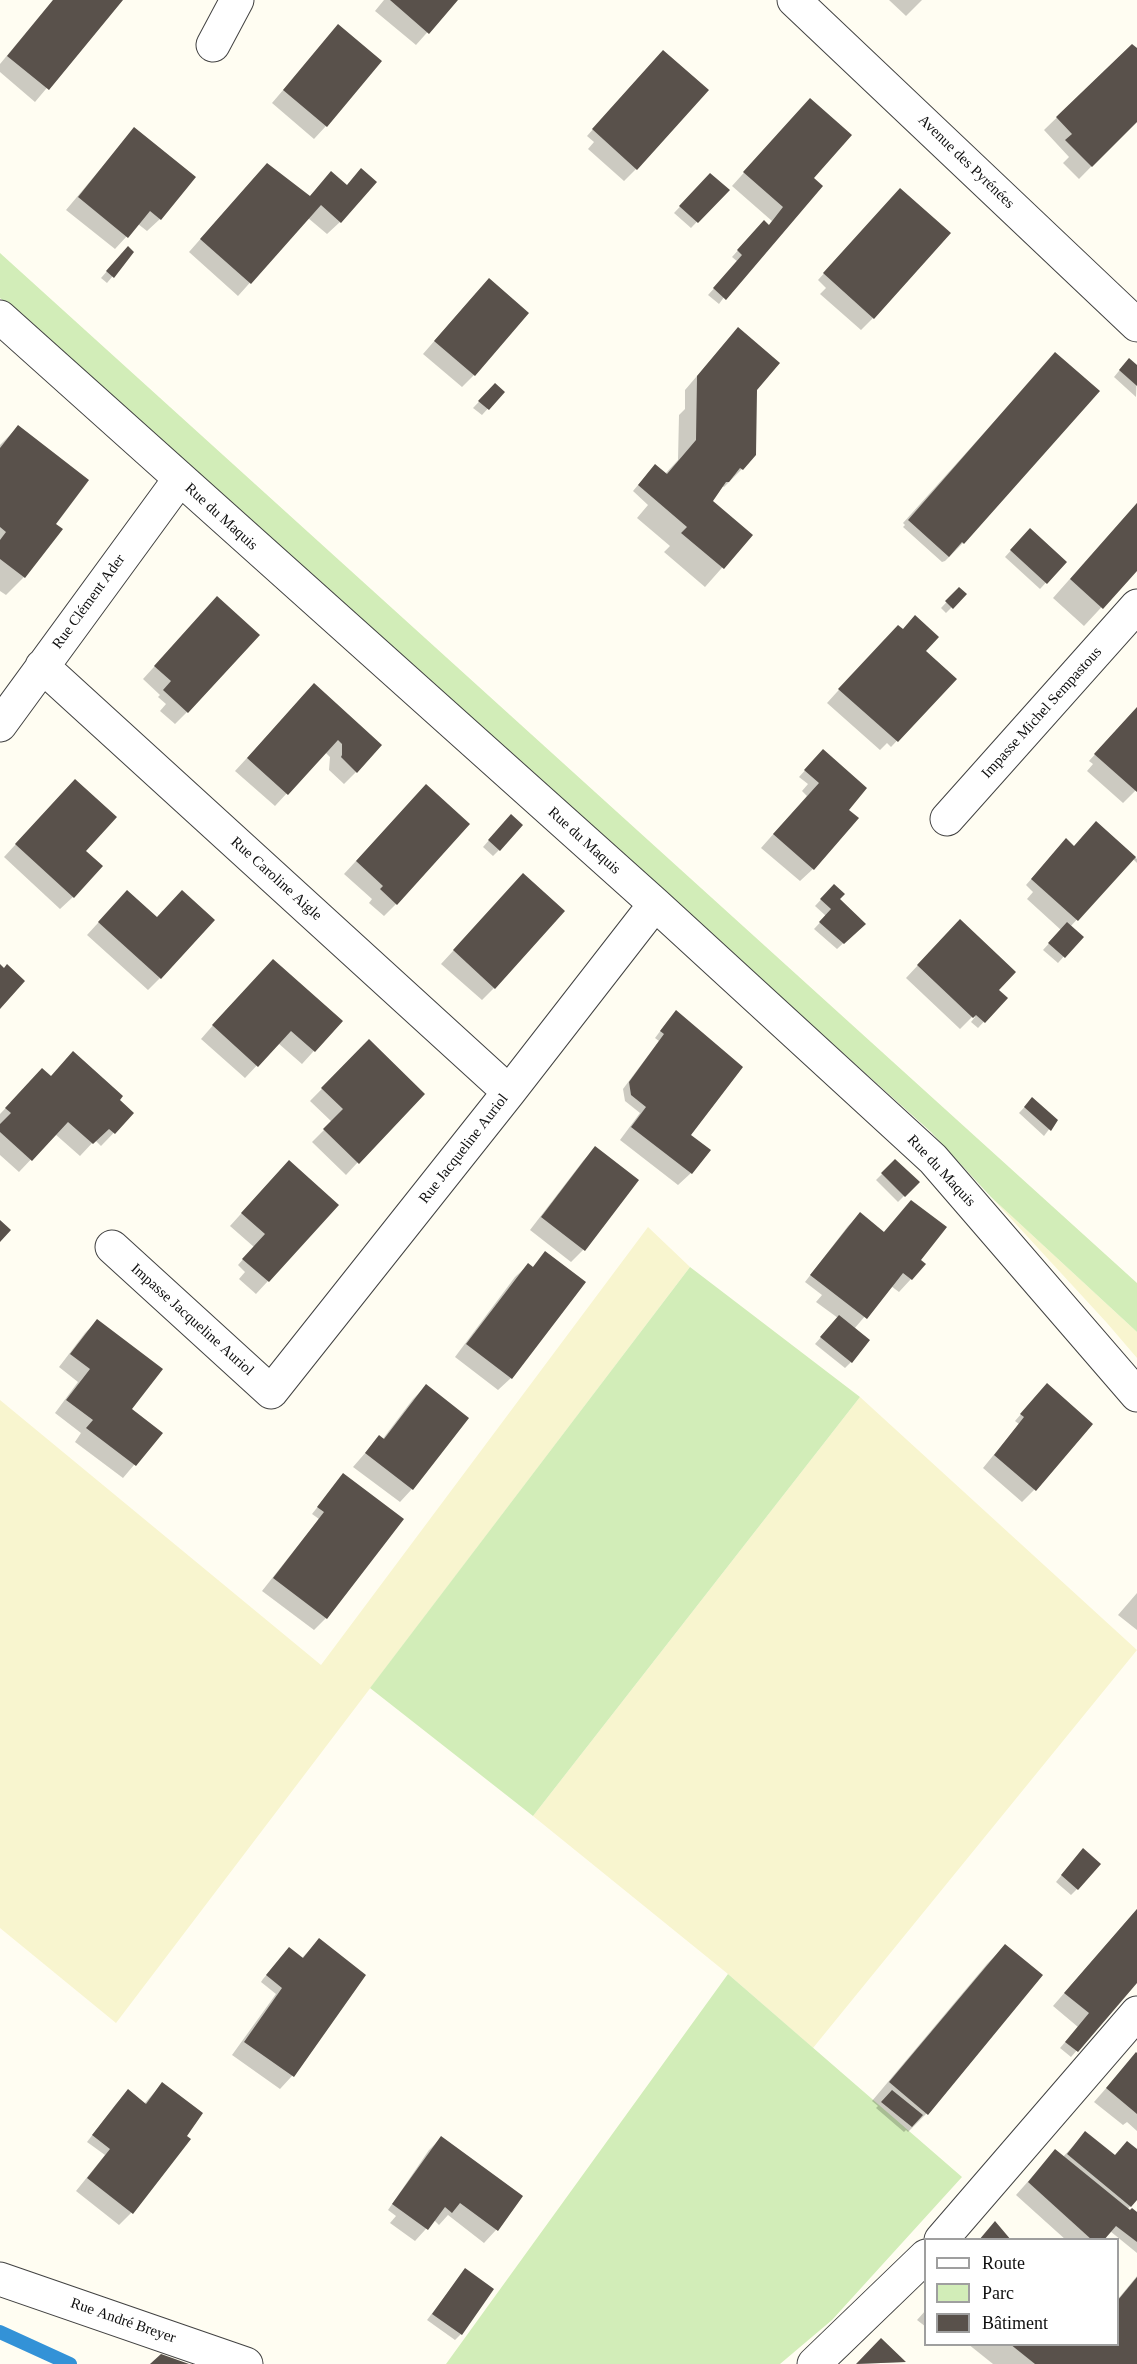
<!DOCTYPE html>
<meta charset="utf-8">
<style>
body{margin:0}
#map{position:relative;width:1137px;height:2364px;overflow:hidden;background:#fffdf2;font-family:"Times New Roman",serif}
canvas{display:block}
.legend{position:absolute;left:924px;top:2238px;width:195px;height:108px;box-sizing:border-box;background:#fff;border:2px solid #9f9f9f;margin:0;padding:8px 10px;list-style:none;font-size:18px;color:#0f0f0f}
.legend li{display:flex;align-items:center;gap:12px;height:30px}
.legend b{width:30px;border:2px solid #9f9f9f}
</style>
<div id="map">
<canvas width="1137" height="2364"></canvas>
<ul class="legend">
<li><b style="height:8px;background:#fff"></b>Route</li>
<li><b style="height:16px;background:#d2edb8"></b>Parc</li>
<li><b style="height:16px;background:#59514b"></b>Bâtiment</li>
</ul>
</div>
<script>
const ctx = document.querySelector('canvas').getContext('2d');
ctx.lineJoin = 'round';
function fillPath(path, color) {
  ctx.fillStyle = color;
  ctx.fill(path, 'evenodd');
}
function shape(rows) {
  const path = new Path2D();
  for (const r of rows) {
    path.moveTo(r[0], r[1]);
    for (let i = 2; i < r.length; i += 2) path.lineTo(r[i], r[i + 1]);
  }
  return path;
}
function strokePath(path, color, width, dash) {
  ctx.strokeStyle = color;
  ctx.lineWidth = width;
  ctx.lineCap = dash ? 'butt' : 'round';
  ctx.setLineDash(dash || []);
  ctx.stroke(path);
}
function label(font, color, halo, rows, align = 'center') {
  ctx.font = font + ' "Times New Roman",serif';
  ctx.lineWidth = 6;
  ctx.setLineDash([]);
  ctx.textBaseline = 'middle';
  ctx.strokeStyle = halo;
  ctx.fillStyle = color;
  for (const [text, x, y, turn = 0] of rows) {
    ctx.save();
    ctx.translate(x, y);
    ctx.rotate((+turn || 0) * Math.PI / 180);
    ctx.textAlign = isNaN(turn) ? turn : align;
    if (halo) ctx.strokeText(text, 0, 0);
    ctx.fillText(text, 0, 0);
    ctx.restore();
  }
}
fillPath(shape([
 [991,1197,1137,1332,1137,1358,1107,1323],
 [648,1227,690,1267,116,2023,0,1928,0,1400,321,1665],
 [860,1397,1137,1650,813,2048,728,1974,533,1816]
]), '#f8f5cf');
fillPath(shape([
 [0,253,1137,1283,1137,1332,991,1197,931,1132,0,298],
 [690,1267,860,1397,533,1816,370,1688],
 [728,1974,962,2177,832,2320,780,2364,446,2364]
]), '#d2edb8');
fillPath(shape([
 [53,0,120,1,35,102,0,72,0,64],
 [384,0,456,0,416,45,375,11],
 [889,0,922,0,906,16],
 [338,26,326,126,314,139,272,103],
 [1137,50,1137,120,1079,179,1063,163,1069,157,1044,130,1116,60],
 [619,100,636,169,624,181,588,149,594,142,587,136],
 [134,129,160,219,147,231,138,224,115,249,66,210],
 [750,166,812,178,719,304,708,295,738,262,732,257,758,228,768,226,772,221,732,186],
 [331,173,340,222,327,234,308,218,238,296,189,252,255,177,309,197],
 [710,175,727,190,691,228,674,213],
 [845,250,873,318,861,330,820,294,826,288,818,280],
 [132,253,107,283,101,278,122,254],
 [476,293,474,375,462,387,423,354],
 [726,342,756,390,742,469,724,487,722,486,711,501,751,535,705,587,664,552,670,546,637,518,648,505,633,491,649,472,665,474,678,460,679,415,685,409,685,390],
 [1055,354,1098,391,963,543,945,561,942,562,903,527,905,525,903,523],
 [1123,366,1137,367,1136,397,1114,377],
 [495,385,503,392,482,415,473,408],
 [18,427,54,524,24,577,6,595,0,591,0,445],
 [1137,503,1137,569,1084,626,1053,598],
 [1024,536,1065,562,1040,589,1005,557],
 [959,589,965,594,946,613,941,608],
 [205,611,187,712,175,724,160,711,166,704,158,697,160,695,143,679],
 [885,639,924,651,955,679,891,747,887,743,880,750,827,703],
 [314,685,356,772,344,784,329,770,330,757,325,752,275,806,235,771],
 [1137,708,1137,789,1123,803,1087,771,1093,764,1089,761],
 [817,757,847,810,813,869,800,881,761,848,807,796,802,791,808,784,799,777],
 [63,793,84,851,73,897,60,909,4,857],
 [413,799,396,904,384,916,369,903,372,899,344,874],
 [505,822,499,850,493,856,483,847],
 [1097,823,1137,859,1137,863,1133,859,1070,927,1081,937,1058,963,1043,950,1061,930,1027,899,1033,892,1026,885,1060,846,1074,847],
 [511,888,494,988,482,1000,441,964],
 [828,892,864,924,837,949,814,929,826,916,815,906],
 [108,912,160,978,148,990,87,935],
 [947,934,993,995,1006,998,978,1028,971,1022,975,1017,974,1015,960,1029,906,978],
 [229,1007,341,1021,302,1064,278,1043,245,1078,201,1039],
 [670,1018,689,1135,691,1173,678,1185,620,1140,640,1113,625,1101,623,1089,659,1041,655,1038],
 [369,1041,358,1162,346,1175,312,1142,332,1122,310,1101],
 [42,1070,50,1077,118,1100,132,1114,101,1146,95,1140,80,1156,55,1134,19,1172,0,1155,0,1114],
 [1032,1099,1056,1120,1044,1136,1019,1113],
 [595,1148,583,1250,571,1262,530,1230,583,1161],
 [895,1161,918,1182,898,1202,876,1180],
 [276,1175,337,1206,256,1294,239,1279,245,1272,238,1265,254,1247,230,1226],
 [911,1202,919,1260,911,1279,899,1292,891,1286,854,1329,851,1362,845,1368,815,1344,838,1318,816,1302,822,1295,805,1282,848,1226,860,1214,883,1233],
 [545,1253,511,1378,498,1390,455,1357,515,1277,528,1265,532,1268],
 [97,1321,130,1410,161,1433,123,1478,75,1442,81,1433,55,1413,78,1382,59,1367,85,1333],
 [426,1386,467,1418,412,1489,400,1502,353,1467,379,1437,382,1440,413,1399],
 [1041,1391,1034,1490,1022,1502,983,1468,1019,1424,1015,1421],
 [343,1475,326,1618,314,1630,262,1591,319,1519,312,1514],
 [1137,1593,1137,1630,1118,1615],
 [1077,1856,1077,1889,1071,1895,1056,1882],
 [1137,1909,1137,1981,1071,2057,1060,2048,1078,2027,1053,2006],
 [319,1940,364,1975,292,2076,280,2089,232,2055,276,1994,261,1982,263,1979,289,1949,301,1959],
 [1005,1946,926,2114,908,2132,906,2130,904,2132,876,2108,878,2106,872,2101,987,1964],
 [1136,2054,1137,2055,1137,2131,1127,2122,1123,2125,1094,2102],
 [162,2084,132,2212,119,2225,76,2191,105,2155,87,2142,116,2104,128,2091,144,2104],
 [1085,2133,1114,2156,1137,2151,1137,2198,1127,2210,1137,2214,1137,2253,1110,2231,1102,2240,1066,2240,1016,2195,1055,2151,1063,2157],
 [441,2138,521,2196,496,2230,484,2243,448,2215,439,2225,434,2220,415,2241,390,2223,396,2216,388,2210,429,2150],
 [465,2270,461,2334,455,2340,427,2320],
 [1137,2276,1137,2364,993,2364,968,2344,1118,2344,1118,2299],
 [926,2310,926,2327,917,2320],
 [881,2340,904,2362,858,2364]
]), '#0003');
strokePath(shape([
 [0,2332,70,2364]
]), '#3392d7', 14);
fillPath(shape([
 [53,0,123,0,49,90,7,56],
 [390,0,458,0,429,34],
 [338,24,382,61,327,127,283,90],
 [1132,44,1137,48,1137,122,1092,167,1065,140,1072,134,1056,117],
 [663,50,709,90,637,170,592,129],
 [810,98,852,135,814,178,823,186,726,300,713,288,742,255,737,250,764,220,769,225,783,207,743,172],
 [134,127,196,177,161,220,150,211,128,238,78,197],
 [267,163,310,196,331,171,347,185,361,168,377,182,341,223,321,205,251,284,200,239],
 [710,173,730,190,698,223,679,206],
 [900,188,951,233,874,319,823,273],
 [128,246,134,252,114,278,106,271],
 [489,278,529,313,475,376,434,341],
 [738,327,780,363,757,390,756,455,743,470,740,468,729,482,726,482,713,501,753,535,724,569,681,533,687,527,638,485,655,464,667,474,696,440,697,376],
 [1055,352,1100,391,964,544,962,542,949,557,908,520],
 [1129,358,1137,365,1137,386,1119,370],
 [495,383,505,392,489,410,478,401],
 [18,425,89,480,56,524,63,529,25,578,0,559,0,540,6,532,0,527,0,448],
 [1137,503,1137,571,1103,609,1070,579],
 [1030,528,1067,562,1047,584,1010,550],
 [959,587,967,594,953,609,945,601],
 [217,596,260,635,188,713,163,690,171,681,154,666],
 [915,615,939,637,926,651,957,679,898,742,838,689,898,625,903,629],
 [314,683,382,745,357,773,341,757,342,755,342,744,338,740,288,795,247,758],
 [1137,707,1137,792,1094,754],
 [823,749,867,788,849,810,859,818,814,870,773,834,819,783,804,770],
 [75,779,117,817,86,851,103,866,74,898,15,844],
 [426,784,470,824,397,905,380,889,383,886,356,861],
 [511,814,523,825,500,851,488,840],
 [1096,821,1136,857,1078,921,1031,879,1066,838,1074,846],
 [523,873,565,911,495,989,453,950],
 [834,884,845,894,840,899,866,924,844,944,819,922,831,909,820,899],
 [127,890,157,917,182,890,215,920,161,979,98,922],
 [960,919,1016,972,999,990,1008,998,985,1023,976,1015,973,1018,917,965],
 [1067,922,1084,937,1065,958,1048,943],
 [273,959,343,1021,315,1052,291,1031,258,1067,212,1025],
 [0,964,4,968,7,964,25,981,0,1009],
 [676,1010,743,1067,691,1135,711,1150,692,1174,631,1127,646,1107,631,1095,629,1082,664,1034,660,1031],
 [369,1039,425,1094,359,1164,323,1129,343,1109,321,1088],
 [73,1051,123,1096,120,1100,134,1113,115,1134,109,1129,93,1144,68,1122,32,1161,0,1132,0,1124,11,1113,5,1108,42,1068,51,1076],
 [1032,1097,1058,1120,1051,1131,1024,1107],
 [595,1146,639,1180,585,1251,541,1217],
 [895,1159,920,1182,905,1197,881,1173],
 [289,1160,339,1205,269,1282,242,1259,265,1234,241,1213],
 [911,1200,947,1227,921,1260,926,1264,912,1280,903,1273,867,1319,810,1275,860,1212,884,1232],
 [0,1220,11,1230,0,1242],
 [545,1251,586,1282,512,1379,466,1344,528,1263,533,1267],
 [839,1315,870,1340,852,1363,820,1337],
 [97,1319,163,1369,132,1409,163,1433,136,1466,86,1428,93,1420,66,1400,90,1369,70,1354],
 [1047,1383,1093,1424,1036,1491,994,1455,1024,1417,1020,1414],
 [426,1384,469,1418,413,1490,365,1453,379,1435,384,1439],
 [343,1473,404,1519,327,1619,273,1578,324,1512,317,1507],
 [1083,1848,1101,1864,1078,1890,1061,1875],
 [1137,1909,1137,1983,1078,2052,1065,2042,1089,2013,1064,1993],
 [319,1938,366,1975,294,2077,244,2042,282,1988,266,1975,289,1947,303,1958],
 [1005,1944,1043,1975,928,2115,889,2082],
 [1136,2052,1137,2053,1137,2114,1106,2088],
 [162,2082,203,2113,187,2136,191,2139,133,2214,87,2178,110,2149,92,2135,128,2089,146,2104],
 [892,2090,923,2115,912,2127,881,2102],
 [1085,2131,1115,2155,1127,2141,1137,2149,1137,2200,1131,2207,1067,2154],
 [441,2136,523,2196,498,2231,460,2203,452,2213,445,2207,428,2230,392,2204],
 [1055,2149,1130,2210,1132,2208,1137,2212,1137,2242,1116,2226,1104,2240,1092,2240,1028,2182],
 [995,2221,1011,2240,979,2240],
 [465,2268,494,2289,462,2335,432,2314],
 [1137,2277,1137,2364,1035,2364,1010,2344,1118,2344,1118,2300],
 [881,2338,906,2362,856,2364],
 [161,2354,189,2364,150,2364]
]), '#59514b');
const minor = shape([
 [213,45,237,0],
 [0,317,655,904,933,1159,1137,1395],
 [42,666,509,1092],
 [0,725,179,480],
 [947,819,1137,606],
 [112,1247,271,1392,509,1092,655,904]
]);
const tertiary = shape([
 [794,0,1137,325],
 [941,2240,1137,2013],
 [0,2279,246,2364],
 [814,2364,926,2256]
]);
strokePath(minor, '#424242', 35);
strokePath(tertiary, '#424242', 35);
strokePath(minor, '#fff', 33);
strokePath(tertiary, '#fff', 33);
label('15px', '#0f0f0f', '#fff', [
 ["Avenue des Pyrénées",966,162,44],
 ["Rue du Maquis",221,517,42],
 ["Rue Clément Ader",89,602,-54],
 ["Impasse Michel Sempastous",1042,713,-48],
 ["Rue du Maquis",584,841,42],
 ["Rue Caroline Aigle",276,879,42],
 ["Rue Jacqueline Auriol",464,1149,-52],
 ["Rue du Maquis",941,1171,47],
 ["Impasse Jacqueline Auriol",192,1320,42],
 ["Rue André Breyer",123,2321,19]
]);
</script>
